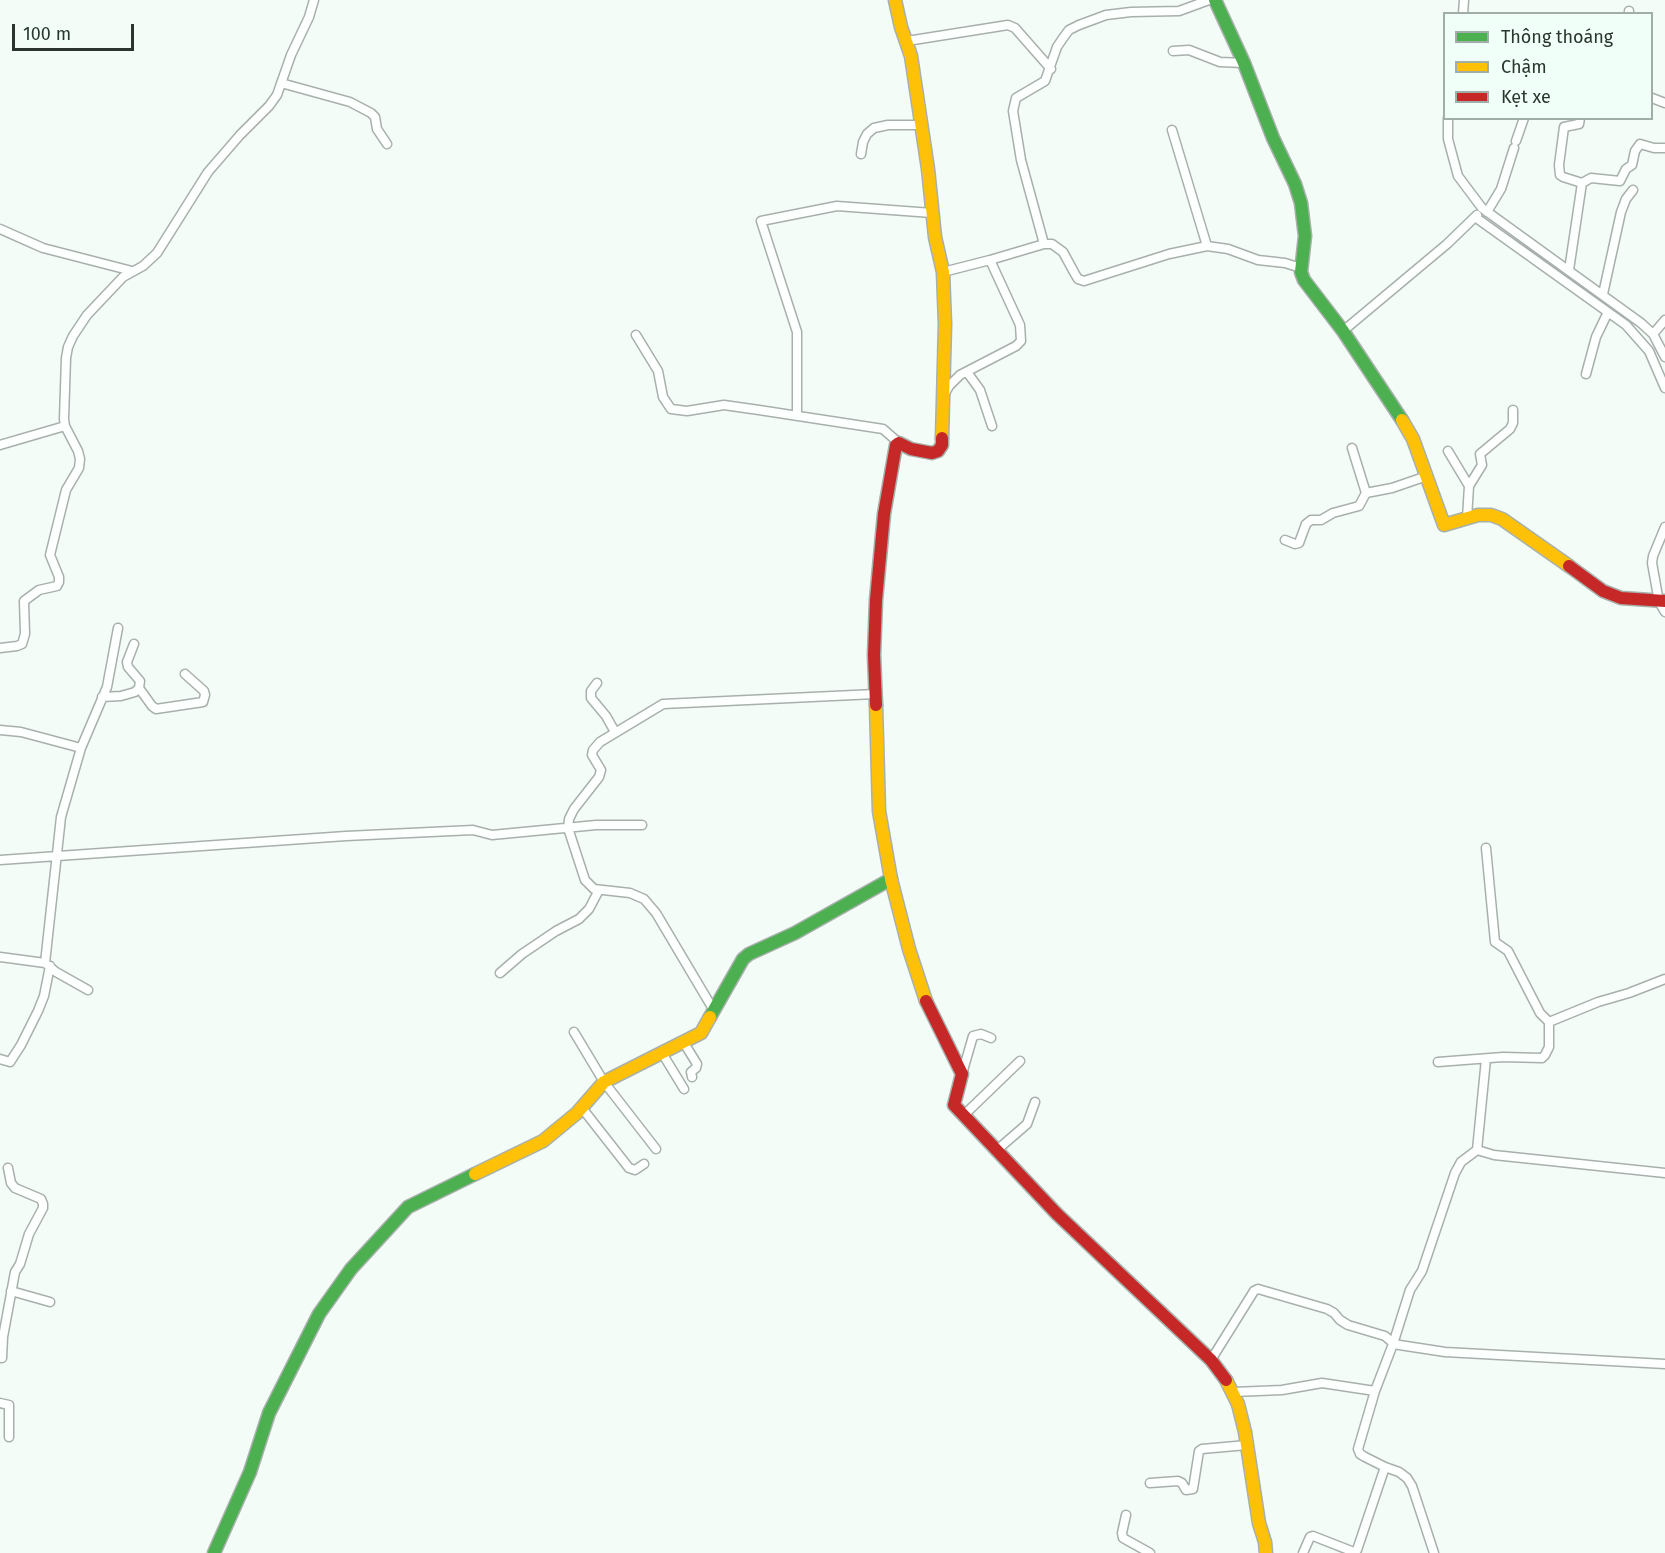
<!DOCTYPE html>
<meta charset="utf-8">
<style>
body{margin:0}
#map{position:relative;width:1665px;height:1553px;overflow:hidden;background:#f4fcf7;font-family:"Fira Sans",sans-serif}
canvas{display:block}
.legend{position:absolute;left:1443px;top:12px;width:210px;height:108px;box-sizing:border-box;background:#f0fff7;border:2px solid #a1aea7;margin:0;padding:8px 10px;list-style:none;font-size:18px;color:#2b3530}
.legend li{display:flex;align-items:center;gap:12px;height:30px}
.legend b{width:30px;border:2px solid #a1aea7}
.scale{position:absolute;left:12px;top:24px;width:122px;height:27px;box-sizing:border-box;border:3px solid #2b3530;border-top:0;padding-left:8px;font-size:18px;line-height:21px;white-space:nowrap;color:#2b3530;-webkit-text-stroke:4px #f0fff7;paint-order:stroke}
</style>
<div id="map">
<canvas width="1665" height="1553"></canvas>
<ul class="legend">
<li><b style="height:8px;background:#4caf50"></b>Thông thoáng</li>
<li><b style="height:8px;background:#ffc107"></b>Chậm</li>
<li><b style="height:8px;background:#c62828"></b>Kẹt xe</li>
</ul>
<div class="scale">100 m</div>
</div>
<script>
const ctx = document.querySelector('canvas').getContext('2d');
ctx.lineJoin = 'round';
function shape(rows) {
  const path = new Path2D();
  for (const r of rows) {
    path.moveTo(r[0], r[1]);
    for (let i = 2; i < r.length; i += 2) path.lineTo(r[i], r[i + 1]);
  }
  return path;
}
function strokePath(path, color, width, dash) {
  ctx.strokeStyle = color;
  ctx.lineWidth = width;
  ctx.lineCap = dash ? 'butt' : 'round';
  ctx.setLineDash(dash || []);
  ctx.stroke(path);
}
const street = shape([
 [1463,14,1464,0],
 [1629,14,1629,11],
 [907,41,1008,25,1015,28,1051,69],
 [1173,51,1189,50,1220,62,1244,63],
 [281,83,350,102,371,113,375,117,377,129,387,144],
 [1652,98,1665,103],
 [1448,118,1448,139,1458,176,1482,208,1641,323,1653,334,1665,357],
 [1172,130,1207,246],
 [1516,141,1524,118],
 [861,154,863,142,867,134,874,128,888,125,920,125],
 [1582,183,1591,178,1620,181,1626,169,1632,165,1635,151,1640,144,1654,148,1665,148],
 [1487,212,1501,189,1514,148],
 [1475,217,1626,325,1649,351,1665,388],
 [0,229,43,248,132,271],
 [1044,244,1021,160,1013,111,1016,98,1045,81,1057,47,1063,38,1069,30,1079,25,1106,15,1131,12,1179,11,1209,0],
 [1569,270,1582,183,1563,177,1560,175,1559,165,1564,127,1579,124,1580,118],
 [943,272,990,260],
 [1603,294,1621,212,1626,199,1633,190],
 [1343,331,1447,244,1477,215],
 [1653,334,1665,320],
 [636,335,658,371,663,397,671,409,687,411,724,405,759,410,883,429,899,443],
 [967,372,980,390,992,426],
 [1586,374,1596,337,1608,312],
 [944,395,949,386,960,375,1016,346,1021,341,1020,325,990,260,1044,244,1052,244,1063,252,1075,274,1078,279,1084,281,1169,254,1207,246,1228,249,1258,260,1285,263,1301,268],
 [797,415,797,332,761,221,837,206,932,213],
 [0,445,65,426],
 [1352,448,1366,493],
 [1448,451,1469,486],
 [1467,518,1469,486,1482,465,1480,454,1510,429,1513,423,1513,410],
 [1665,527,1653,556,1652,563,1659,602,1665,612],
 [1285,540,1295,544,1299,543,1306,524,1311,520,1321,520,1333,513,1359,506,1366,493,1392,488,1427,476],
 [0,648,17,646,22,644,25,634,24,601,39,590,57,586,59,582,59,577,50,555,66,490,79,468,80,459,78,451,65,426,64,419,66,358,68,347,73,336,87,315,123,277,143,266,157,253,208,172,240,135,269,106,277,95,291,55,309,17,314,0],
 [597,683,591,691,591,698,606,716,615,732],
 [139,688,152,706,156,709,203,702,205,695,204,691,185,674],
 [102,697,121,696,135,692,139,688,140,681,128,667,127,662,134,644],
 [0,730,21,732,81,748,61,817,45,963],
 [81,748,107,687,118,628],
 [1486,848,1495,942,1508,951,1540,1013,1549,1022],
 [0,860,346,836,473,830,492,835,596,825,642,825],
 [0,957,45,963,56,972,88,990],
 [500,973,522,954,556,931,579,919,589,909,599,890],
 [713,1009,656,913,644,899,630,893,594,889,585,880,568,828,569,819,574,809,599,777,601,770,592,755,593,750,600,742,663,704,875,694],
 [574,1032,604,1082,656,1149],
 [684,1043,697,1064,696,1068,691,1072,692,1077],
 [662,1053,684,1089],
 [0,1059,10,1062,21,1045,38,1011,44,996,50,966],
 [1486,1059,1477,1150,1461,1162,1455,1173,1422,1271,1410,1290,1393,1344,1445,1352,1665,1364],
 [1438,1062,1503,1057,1542,1058,1545,1055,1549,1047,1549,1022,1598,1002,1629,993,1665,979],
 [962,1074,973,1036,981,1034,991,1038],
 [582,1108,629,1168,635,1170,644,1164],
 [964,1115,1020,1061],
 [997,1150,1027,1124,1035,1102],
 [1477,1150,1494,1155,1665,1173],
 [11,1291,50,1302],
 [0,1336,3,1337,15,1272,20,1264,29,1234,43,1208,43,1204,41,1199,15,1188,11,1183,8,1168],
 [2,1358,3,1337],
 [1211,1360,1254,1291,1258,1289,1327,1309,1334,1313,1340,1320,1348,1325,1385,1336,1392,1342,1393,1344,1375,1391,1358,1449,1360,1454,1365,1457,1385,1467,1357,1550,1354,1552,1313,1536,1310,1537,1303,1553],
 [1234,1392,1282,1390,1322,1383,1375,1391],
 [0,1403,9,1405,9,1437],
 [1385,1467,1399,1472,1407,1478,1412,1486,1434,1553],
 [1150,1483,1178,1481,1182,1483,1186,1490,1193,1489,1199,1451,1202,1449,1247,1445],
 [1126,1515,1122,1533,1123,1538,1150,1553]
]);
const fast = shape([
 [1215,0,1244,63,1273,138,1295,184,1301,203,1305,236,1301,272,1304,280,1343,331,1402,420],
 [710,1017,743,959,749,954,795,933,891,879],
 [214,1553,250,1472,269,1413,319,1314,351,1269,408,1207,475,1174]
]);
const slow = shape([
 [895,0,901,27,911,56,928,169,935,237,943,272,945,324,942,438],
 [1402,420,1413,439,1444,525,1478,515,1491,515,1502,519,1569,566],
 [876,705,879,811,891,879,909,949,926,1001],
 [475,1174,543,1141,577,1113,604,1082,701,1033,710,1017],
 [1226,1380,1238,1404,1245,1432,1259,1523,1265,1542,1266,1553]
]);
const jam = shape([
 [1569,566,1603,591,1621,598,1665,601],
 [876,705,874,655,876,600,884,514,896,445,899,443,911,449,932,453,938,451,942,445,942,438],
 [926,1001,962,1074,954,1105,1057,1214,1211,1360,1226,1380]
]);
strokePath(street, '#a8b0ac', 11);
strokePath(fast, '#a8b0ac', 15);
strokePath(slow, '#a8b0ac', 15);
strokePath(jam, '#a8b0ac', 15);
strokePath(street, '#fdfffe', 8);
strokePath(fast, '#4caf50', 12);
strokePath(slow, '#ffc107', 12);
strokePath(jam, '#c62828', 12);
</script>
